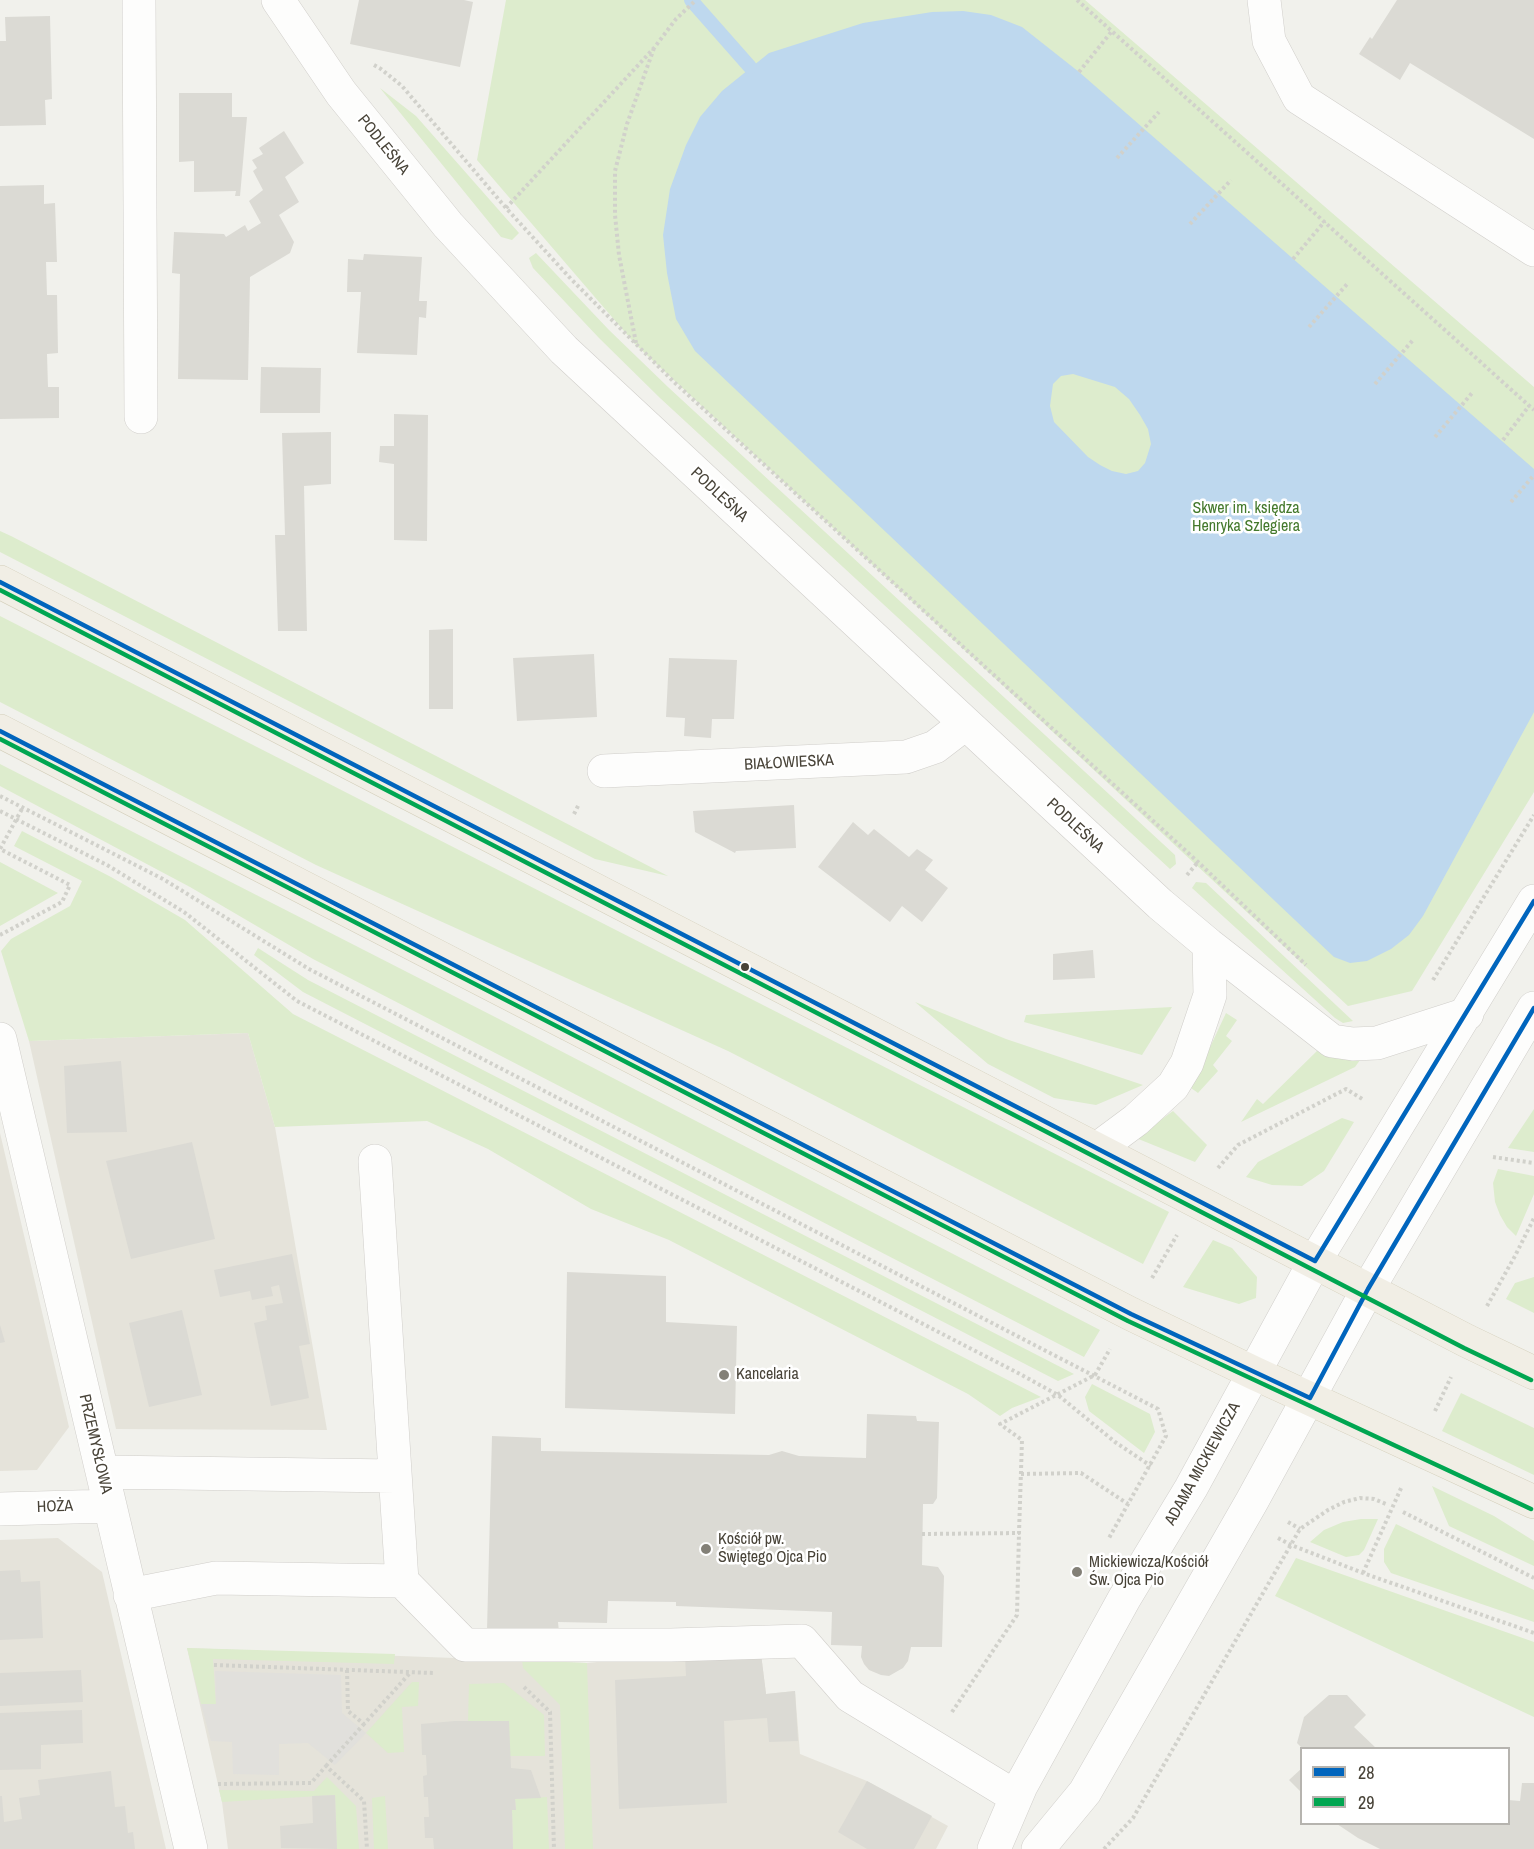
<!DOCTYPE html>
<meta charset="utf-8">
<style>
body{margin:0}
#map{position:relative;width:1534px;height:1849px;overflow:hidden;background:#f1f1ec;font-family:"Archivo Narrow",sans-serif}
canvas{display:block}
.legend{position:absolute;left:1300px;top:1747px;width:210px;height:78px;box-sizing:border-box;background:#fff;border:2px solid #b6b4af;margin:0;padding:8px 10px;list-style:none;font-size:18px;color:#484338}
.legend li{display:flex;align-items:center;gap:12px;height:30px}
.legend b{width:30px;border:2px solid #b6b4af}
</style>
<div id="map">
<canvas width="1534" height="1849"></canvas>
<ul class="legend">
<li><b style="height:8px;background:#0065bd"></b>28</li>
<li><b style="height:8px;background:#00a651"></b>29</li>
</ul>
</div>
<script>
const ctx = document.querySelector('canvas').getContext('2d');
ctx.lineJoin = 'round';
function fillPath(path, color) {
  ctx.fillStyle = color;
  ctx.fill(path, 'evenodd');
}
function shape(rows) {
  const path = new Path2D();
  for (const r of rows) {
    path.moveTo(r[0], r[1]);
    for (let i = 2; i < r.length; i += 2) path.lineTo(r[i], r[i + 1]);
  }
  return path;
}
function strokePath(path, color, width, dash) {
  ctx.strokeStyle = color;
  ctx.lineWidth = width;
  ctx.lineCap = dash ? 'butt' : 'round';
  ctx.setLineDash(dash || []);
  ctx.stroke(path);
}
function label(font, color, halo, rows, align = 'center') {
  ctx.font = font + ' "Archivo Narrow",sans-serif';
  ctx.lineWidth = 5;
  ctx.setLineDash([]);
  ctx.textBaseline = 'middle';
  ctx.strokeStyle = halo;
  ctx.fillStyle = color;
  for (const [text, x, y, turn = 0] of rows) {
    ctx.save();
    ctx.translate(x, y);
    ctx.rotate((+turn || 0) * Math.PI / 180);
    ctx.textAlign = isNaN(turn) ? turn : align;
    if (halo) ctx.strokeText(text, 0, 0);
    ctx.fillText(text, 0, 0);
    ctx.restore();
  }
}
fillPath(shape([
 [248,1033,275,1127,327,1430,116,1429,29,1041],
 [0,1133,69,1427,37,1470,0,1471],
 [58,1538,102,1572,166,1849,0,1849,0,1540],
 [760,1646,766,1694,795,1691,800,1754,867,1781,948,1826,936,1849,228,1849,222,1802,187,1648,587,1663]
]), '#e5e3da');
fillPath(shape([
 [506,0,1085,0,1534,387,1534,792,1412,991,1348,1006,636,345,477,160],
 [380,88,416,116,519,233,512,240,501,237],
 [536,253,609,330,668,387,1175,855,1176,864,1170,869,660,398,599,338,533,268,529,258],
 [0,531,11,536,668,876,595,859,0,552],
 [0,616,1169,1212,1143,1264,728,1051,316,865,0,702],
 [0,764,497,1018,1100,1330,1084,1357,536,1074,313,959,190,887,0,786],
 [22,831,111,877,185,920,293,1014,1041,1397,1012,1408,1000,1416,968,1394,669,1240,591,1209,488,1149,427,1121,275,1127,248,1033,29,1041,1,951,11,939,70,906,82,881,14,846],
 [0,862,58,893,0,926],
 [1196,882,1206,883,1353,1021,1343,1023,1335,1018,1192,888],
 [258,948,308,980,1074,1374,1058,1381,303,992,254,955],
 [915,1002,1006,1039,1143,1085,1096,1105,1054,1098,988,1064],
 [1172,1007,1142,1055,1024,1022,1026,1015],
 [1226,1013,1237,1020,1226,1036,1232,1041,1213,1065,1218,1071,1198,1093,1191,1088],
 [1319,1049,1363,1056,1355,1067,1241,1122,1257,1099,1263,1104],
 [1534,1109,1534,1152,1508,1148],
 [1173,1111,1207,1145,1195,1162,1136,1138],
 [1342,1118,1354,1122,1324,1171,1302,1186,1272,1185,1246,1177,1258,1162],
 [1498,1169,1534,1176,1534,1194,1516,1236,1507,1227,1500,1215,1495,1202,1493,1183],
 [1213,1240,1232,1248,1257,1277,1256,1298,1239,1304,1183,1287],
 [1534,1277,1534,1313,1506,1299,1515,1283],
 [1092,1384,1150,1414,1155,1432,1144,1453,1089,1411,1085,1397],
 [1461,1393,1534,1428,1534,1475,1442,1431],
 [1432,1486,1494,1516,1534,1541,1534,1566,1449,1526],
 [1361,1519,1378,1519,1364,1550,1359,1555,1346,1557,1310,1542,1324,1530,1343,1522],
 [1396,1524,1534,1590,1534,1622,1391,1573,1384,1562,1384,1549],
 [1296,1558,1534,1642,1534,1717,1275,1596],
 [187,1648,395,1654,394,1664,213,1659,216,1704,201,1704],
 [522,1660,587,1663,593,1849,565,1849,560,1705,523,1668],
 [412,1682,419,1682,418,1706,402,1707,404,1752,388,1753,366,1733],
 [504,1683,544,1715,545,1756,510,1756,508,1721,468,1721,469,1684],
 [327,1777,356,1806,359,1849,337,1849,335,1795,222,1802,219,1790,314,1791],
 [385,1796,388,1849,374,1849,372,1798],
 [547,1797,549,1849,513,1849,512,1810,516,1809,515,1799]
]), '#ddeccd');
fillPath(shape([
 [215,1671,341,1675,342,1713,366,1733,335,1765,308,1743,279,1744,279,1775,233,1774,232,1742,211,1741,201,1704,216,1704]
]), '#e1e0dc');
fillPath(shape([
 [963,11,991,15,1022,27,1079,72,1534,469,1534,712,1423,916,1409,935,1391,949,1367,961,1350,963,1334,957,695,351,676,319,667,273,663,235,670,189,686,145,700,117,722,91,769,53,863,23,932,12],
 [1073,374,1115,387,1129,399,1140,415,1148,429,1151,444,1145,463,1138,471,1126,474,1112,471,1100,465,1088,457,1054,422,1050,406,1053,384,1061,376]
]), '#bed8ee');
strokePath(shape([
 [691,0,750,67]
]), '#bed8ee', 14);
fillPath(shape([
 [359,0,464,0,473,2,460,67,350,44],
 [1397,0,1534,0,1534,139,1410,63,1400,80,1359,54,1370,37,1372,39],
 [50,16,52,99,45,100,46,125,0,126,0,41,6,41,5,17],
 [179,93,232,93,232,117,247,117,240,196,235,196,236,191,194,192,194,161,179,162],
 [284,131,304,163,285,177,299,202,279,215,294,242,290,253,250,277,248,380,178,379,180,274,172,273,174,232,224,234,226,237,245,225,248,231,261,223,249,201,263,190,253,171,257,168,252,160,263,154,259,148],
 [44,185,44,204,55,203,57,262,46,262,47,295,57,295,58,353,47,354,48,387,59,387,59,418,0,419,0,186],
 [364,254,422,257,419,301,427,301,426,318,419,317,417,355,357,353,361,292,347,292,348,259,363,260],
 [261,367,321,368,320,413,260,413],
 [394,414,428,415,427,541,394,540,394,464,379,462,380,446,394,446],
 [331,432,331,484,304,486,307,631,278,631,275,535,285,535,282,433],
 [453,629,453,709,429,709,429,630],
 [594,654,597,717,517,721,513,658],
 [669,658,737,660,734,719,712,719,711,738,684,736,685,718,666,717],
 [794,805,796,848,736,851,735,853,695,832,693,811],
 [853,822,868,835,874,829,909,857,917,849,933,860,925,870,948,888,922,922,902,906,890,922,818,867],
 [1093,950,1095,978,1053,980,1053,954],
 [121,1061,127,1132,67,1133,64,1066],
 [192,1142,215,1239,131,1259,106,1161],
 [292,1254,310,1344,299,1346,309,1398,271,1406,254,1323,267,1320,265,1306,283,1303,279,1285,271,1287,273,1296,252,1300,250,1291,220,1297,214,1270],
 [567,1272,666,1276,666,1322,737,1326,735,1414,565,1408],
 [182,1310,202,1395,149,1407,129,1323],
 [0,1325,5,1342,0,1343],
 [867,1414,916,1416,917,1421,939,1422,937,1498,933,1504,923,1504,922,1565,938,1567,944,1576,942,1647,911,1647,908,1661,903,1668,889,1676,881,1675,869,1670,864,1664,861,1657,862,1646,831,1645,832,1612,676,1606,676,1602,608,1601,607,1623,558,1622,559,1632,487,1630,492,1436,541,1438,541,1451,769,1455,782,1451,799,1456,866,1458],
 [20,1570,21,1582,40,1581,43,1638,0,1640,0,1571],
 [760,1646,766,1694,795,1691,798,1741,769,1742,767,1718,724,1721,727,1803,619,1809,615,1680,686,1676,685,1656],
 [81,1670,83,1702,0,1706,0,1673],
 [1329,1695,1347,1695,1366,1715,1354,1727,1376,1748,1302,1748,1297,1743,1304,1717],
 [82,1710,83,1743,41,1745,41,1769,0,1770,0,1713],
 [455,1721,509,1721,511,1768,531,1770,541,1798,515,1799,516,1810,512,1810,513,1849,434,1849,433,1838,425,1838,424,1817,429,1817,428,1797,424,1797,423,1776,427,1775,426,1755,422,1755,421,1724],
 [1302,1768,1302,1793,1289,1780],
 [111,1771,115,1807,125,1806,128,1833,133,1832,135,1849,0,1849,0,1796,2,1796,4,1822,22,1819,19,1798,40,1795,38,1780],
 [867,1781,932,1816,914,1849,867,1849,838,1832],
 [1522,1783,1534,1783,1534,1849,1380,1849,1358,1838,1337,1824,1508,1824,1508,1800,1520,1801],
 [335,1795,337,1849,281,1848,280,1826,313,1823,312,1796]
]), '#dbdad4');
const minor = shape([
 [139,0,141,417],
 [278,0,341,93,448,225,564,350,1160,904,1209,945,1332,1041,1353,1044,1377,1043,1467,1014],
 [1264,0,1269,41,1299,98,1534,250],
 [604,771,906,757,935,747,965,724],
 [0,1039,191,1849],
 [1097,1149,1136,1120,1173,1086,1187,1063,1210,995,1209,945],
 [102,1472,395,1476],
 [0,1509,110,1506],
 [402,1581,465,1645,671,1645,802,1641,850,1696,1016,1797],
 [130,1595,216,1578,402,1581,375,1161],
 [994,1849,1021,1786,1124,1599,1191,1488,1315,1261,1534,901],
 [1038,1849,1085,1792,1252,1501,1368,1289,1534,1008]
]);
const major = shape([
 [0,582,1467,1341,1534,1373],
 [0,731,1131,1314,1254,1373,1534,1502]
]);
strokePath(minor, '#d0ceca', 34);
strokePath(major, '#d3ceba', 34);
strokePath(shape([
 [1077,0,1534,410],
 [374,65,381,69,402,86,506,208,571,279,674,382,1198,862,1306,965],
 [1079,72,1112,31],
 [1117,158,1159,112],
 [506,208,654,48,676,19,696,0],
 [1190,224,1231,180],
 [1293,259,1325,221],
 [1309,327,1348,283],
 [636,343,619,255,615,215,615,171,627,124,654,48],
 [1375,384,1413,340],
 [1435,437,1472,393],
 [1503,440,1529,406],
 [1511,502,1534,475],
 [0,796,163,879,309,969,1158,1409,1166,1436,1109,1538],
 [0,811,107,865,184,912,297,1001,1020,1374,1058,1395,1115,1442,1151,1466],
 [574,814,579,804],
 [1187,875,1198,862],
 [0,935,62,902,70,885,0,849,23,807],
 [1433,980,1534,815],
 [1493,1157,1534,1163],
 [1218,1168,1238,1145,1346,1089,1364,1100],
 [1152,1278,1177,1235],
 [1487,1306,1515,1256,1534,1218],
 [1435,1411,1451,1377],
 [1021,1474,1081,1473,1128,1504],
 [1403,1512,1534,1578],
 [1288,1522,1300,1529],
 [922,1534,1019,1533,1022,1440,1000,1424,1095,1375,1110,1349],
 [1278,1538,1291,1545,1363,1573,1534,1633],
 [1363,1573,1402,1486],
 [214,1665,434,1673],
 [347,1670,348,1711,364,1724,410,1673],
 [524,1687,550,1712,554,1849],
 [952,1712,1017,1615,1019,1533],
 [326,1766,364,1724],
 [218,1784,311,1783,326,1766,364,1801,367,1849],
 [1104,1849,1133,1818,1300,1529,1328,1510,1344,1502,1360,1498,1374,1499,1386,1504]
]), '#d1d1cb', 4, [3, 3]);
strokePath(minor, '#fdfdfc', 33);
strokePath(major, '#f1eee5', 33);
strokePath(shape([
 [0,582,1315,1261],
 [0,731,1131,1314,1310,1398],
 [1315,1261,1534,901],
 [1310,1398,1368,1289,1534,1008]
]), '#0065bd', 4.5);
strokePath(shape([
 [0,590,1464,1348,1531,1380],
 [0,739,1128,1321,1531,1509]
]), '#00a651', 4.5);
for (const [x, y, r, color] of [
 [745,967,5,"#484338"],
 [724,1375,6,"#838077"],
 [706,1549,6,"#838077"],
 [1077,1572,6,"#838077"]
]) {
  const dot = new Path2D();
  dot.arc(x, y, r, 0, 2 * Math.PI);
  ctx.fillStyle = color;
  ctx.fill(dot);
  strokePath(dot, '#fff', 2);
}
label('16px', '#484338', '#fff', [
 ["PODLEŚNA",383,145,51],
 ["PODLEŚNA",719,495,43],
 ["BIAŁOWIESKA",789,763,-3],
 ["PODLEŚNA",1075,826,43],
 ["PRZEMYSŁOWA",95,1444,77],
 ["ADAMA MICKIEWICZA",1203,1464,-61],
 ["HOŻA",55,1507,-2]
]);
label('16px', '#44792c', '#fff', [
 ["Skwer im. księdza",1246,509],
 ["Henryka Szlegiera",1246,527]
]);
label('16px', '#484338', '#fff', [
 ["Kancelaria",736,1375],
 ["Kościół pw.",718,1540],
 ["Świętego Ojca Pio",718,1558],
 ["Mickiewicza/Kościół",1089,1563],
 ["Św. Ojca Pio",1089,1581]
], 'left');
</script>
